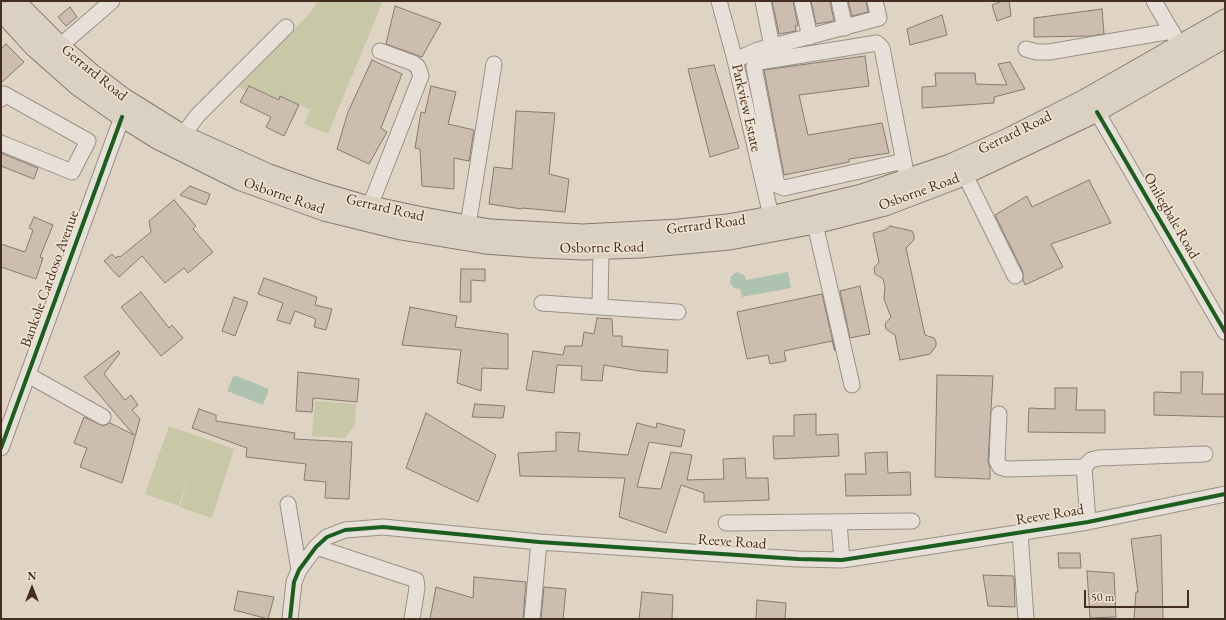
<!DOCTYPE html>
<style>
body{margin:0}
#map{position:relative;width:1226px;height:620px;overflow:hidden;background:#dfd4c4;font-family:"EB Garamond",serif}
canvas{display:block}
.frame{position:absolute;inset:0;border:2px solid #442d21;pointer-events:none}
.north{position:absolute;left:12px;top:568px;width:40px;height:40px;-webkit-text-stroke:3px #f1e4d2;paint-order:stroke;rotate:0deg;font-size:11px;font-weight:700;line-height:16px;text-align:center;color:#442d21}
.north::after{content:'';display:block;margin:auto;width:14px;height:18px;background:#442d21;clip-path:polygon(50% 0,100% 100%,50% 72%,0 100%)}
.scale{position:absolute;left:1084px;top:590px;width:105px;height:18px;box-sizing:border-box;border:2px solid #442d21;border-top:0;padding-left:5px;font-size:12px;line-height:14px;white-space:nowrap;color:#442d21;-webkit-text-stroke:3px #f1e4d2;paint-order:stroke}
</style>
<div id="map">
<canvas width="1226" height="620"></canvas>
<div class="frame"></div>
<div class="north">N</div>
<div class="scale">50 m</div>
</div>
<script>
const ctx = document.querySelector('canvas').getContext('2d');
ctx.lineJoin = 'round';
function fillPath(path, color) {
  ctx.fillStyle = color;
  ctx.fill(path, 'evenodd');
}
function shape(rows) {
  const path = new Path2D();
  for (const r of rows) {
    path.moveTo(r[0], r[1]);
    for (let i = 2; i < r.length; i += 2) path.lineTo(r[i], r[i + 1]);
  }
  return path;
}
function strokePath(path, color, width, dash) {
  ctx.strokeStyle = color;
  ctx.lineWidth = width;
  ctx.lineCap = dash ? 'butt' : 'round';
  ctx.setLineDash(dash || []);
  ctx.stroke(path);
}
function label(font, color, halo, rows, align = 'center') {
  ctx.font = font + ' "EB Garamond",serif';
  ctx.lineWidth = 3;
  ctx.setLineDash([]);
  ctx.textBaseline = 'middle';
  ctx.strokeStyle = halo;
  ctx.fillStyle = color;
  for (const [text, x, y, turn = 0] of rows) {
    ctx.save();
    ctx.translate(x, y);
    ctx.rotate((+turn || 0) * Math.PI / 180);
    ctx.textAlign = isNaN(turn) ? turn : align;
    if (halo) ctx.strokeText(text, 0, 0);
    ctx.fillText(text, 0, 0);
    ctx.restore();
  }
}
fillPath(shape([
 [318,1,383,1,328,134,304,124,310,110,281,96,279,100,249,86,246,91,239,87,310,13],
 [315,401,356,404,355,425,345,438,312,436],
 [169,426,234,449,212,518,179,507,190,474,178,506,145,494]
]), '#c8c8a7');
fillPath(shape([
 [737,272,744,275,746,280,788,272,791,288,742,297,740,289,734,288,730,283,731,276],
 [234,375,269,389,263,405,227,391]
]), '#aec2b2');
const building = shape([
 [772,1,793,1,798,26,795,26,796,31,779,34,772,1],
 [811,1,830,1,834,21,816,24,811,1],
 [848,1,866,1,868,12,852,16,848,1],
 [1003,1,1009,1,1011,16,997,21,992,5,1003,1],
 [395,6,441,23,422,57,386,44,395,6],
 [70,7,77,17,66,26,58,17,70,7],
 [1102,9,1104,34,1091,36,1034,37,1034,18,1102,9],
 [942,15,947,35,910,45,907,29,942,15],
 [6,44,24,62,1,83,1,49,6,44],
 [865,56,869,86,799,95,808,135,882,123,889,153,849,159,849,162,784,175,764,70,865,56],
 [372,60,402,74,381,128,387,132,369,164,337,149,348,112,372,60],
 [1010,62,1025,89,994,97,994,103,922,108,922,87,936,86,935,73,975,73,976,84,1007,85,998,64,1010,62],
 [714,65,739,148,710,157,688,69,714,65],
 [249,86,279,100,280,96,299,105,284,136,266,127,271,117,240,102,249,86],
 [431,86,456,92,448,124,474,130,469,161,454,158,454,189,422,186,420,149,415,148,421,112,425,113,431,86],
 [516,111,555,113,549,174,569,179,565,212,522,208,522,209,489,204,494,167,512,169,516,111],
 [1,153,38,168,34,179,1,166,1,153],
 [1089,180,1111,223,1051,244,1063,267,1025,285,1023,280,1023,272,995,215,1027,196,1032,207,1089,180],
 [190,186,210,194,206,205,180,195,190,186],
 [174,200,196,226,193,229,213,252,188,273,184,268,165,283,142,256,119,277,104,261,112,254,116,258,118,256,120,257,151,232,149,221,174,200],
 [34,217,53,225,40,257,43,258,36,279,1,267,1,244,25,252,33,230,29,228,34,217],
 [890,226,912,231,914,235,914,240,906,248,925,335,934,338,936,342,936,346,930,354,900,360,895,335,886,329,885,324,891,317,884,299,885,287,883,279,875,274,874,268,879,262,873,233,885,230,890,226],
 [461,269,485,269,485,281,471,280,471,302,460,302,461,269],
 [264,278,317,297,315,305,332,309,326,330,314,327,316,319,295,311,290,324,277,320,283,303,258,294,264,278],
 [860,286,870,334,850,338,840,291,860,286],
 [141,292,169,328,172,325,183,338,161,356,121,307,141,292],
 [822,294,835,351,832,341,784,351,786,361,770,364,768,355,747,359,737,312,822,294],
 [234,297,248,302,235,336,222,331,234,297],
 [410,307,457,316,455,327,508,334,508,369,482,368,481,391,457,383,461,350,402,345,410,307],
 [597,318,612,319,613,336,622,336,622,346,668,350,667,373,640,371,604,365,602,381,581,380,582,366,557,365,554,393,526,390,533,351,563,355,565,346,582,346,584,332,594,334,597,318],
 [118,351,120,353,104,374,125,400,131,395,138,405,132,410,140,419,122,483,80,467,87,448,74,443,84,417,103,426,110,423,134,435,84,377,118,351],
 [298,372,359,379,357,402,313,398,312,412,296,411,298,372],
 [1181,372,1203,372,1202,394,1225,394,1225,417,1154,415,1154,392,1181,393,1181,372],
 [937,375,993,376,988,461,990,468,990,479,935,477,937,375],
 [1055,388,1077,388,1076,410,1105,410,1105,433,1028,432,1029,408,1055,409,1055,388],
 [475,404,505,406,503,418,472,417,475,404],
 [199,409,216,415,216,421,295,433,294,439,352,442,349,499,325,498,326,482,304,480,306,464,246,457,247,448,192,428,199,409],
 [426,413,496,455,478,502,406,468,426,413],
 [816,414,816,435,838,434,839,456,774,459,773,436,794,436,794,415,816,414],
 [637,423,656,428,657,423,685,430,681,447,649,442,637,487,661,489,671,452,692,455,687,480,724,479,723,459,745,458,746,478,768,478,769,500,704,502,704,493,681,485,666,533,619,517,625,478,520,476,518,453,556,451,556,432,580,433,578,451,628,455,637,423],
 [887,452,888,473,910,472,911,495,846,496,845,474,866,474,865,453,887,452],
 [1161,535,1163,619,1134,619,1136,592,1138,592,1131,539,1161,535],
 [1058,553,1080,553,1081,568,1059,568,1058,553],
 [1087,571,1114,573,1116,617,1090,618,1087,571],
 [983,575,1014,576,1015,607,988,606,983,575],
 [474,577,526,582,523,619,430,619,436,587,473,598,474,577],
 [544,587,566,589,563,619,541,619,544,587],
 [238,591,274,597,268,619,234,610,238,591],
 [642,592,673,595,672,619,639,619,642,592],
 [757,600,786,603,785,619,756,619,757,600]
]);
fillPath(building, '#cdbdaf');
strokePath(building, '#847a70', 1);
const minor = shape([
 [719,1,735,60,771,216],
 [763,1,772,47],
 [802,1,810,37],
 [839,1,845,28],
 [1154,1,1176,39],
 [60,46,112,1],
 [1026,49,1037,52,1049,52,1172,31],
 [735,60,758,50,879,18,875,1],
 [1,99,4,94,88,141,72,172,1,143],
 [1097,112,1225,332],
 [183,135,197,116,286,27],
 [904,161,784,188,777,185,754,67,759,62,877,43,882,48,907,178],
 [965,175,1015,276],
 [370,206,421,76,418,67,413,63,380,51],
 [815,224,852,385],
 [468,225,494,64],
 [542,303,600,307,601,250],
 [600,307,678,312],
 [28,375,103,417],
 [999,414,997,461,1000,467,1007,469,1084,467,1088,522],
 [1,448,122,117],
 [1084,467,1091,460,1099,458,1205,454],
 [288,504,299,570],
 [839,522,842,560],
 [726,523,912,521],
 [1020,532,1026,619],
 [316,547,416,580,417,588,412,619],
 [290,619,294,582,299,570,316,547,327,537,345,530,383,527,539,542,798,559,842,560,1088,522,1225,494],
 [532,619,539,542]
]);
const major = shape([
 [15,1,60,46,91,73,124,98,183,135,269,174,314,190,362,204,418,216,490,229,583,234,679,229,727,224,771,216,862,194,950,164,1010,137,1083,100,1225,19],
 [1,11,35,48,78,86,122,117,157,139,241,181,324,211,401,230,485,244,538,248,583,250,640,248,730,240,815,224,885,206,956,179,1097,112,1225,38]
]);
strokePath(minor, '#9a9086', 17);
strokePath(major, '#847a70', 21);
strokePath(minor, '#e6e0d8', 15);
strokePath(major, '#dad1c3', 19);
strokePath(shape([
 [1097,112,1225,332],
 [1,448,122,117],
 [290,619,294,582,299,570,316,547,327,537,345,530,383,527,539,542,798,559,842,560,1088,522,1225,494]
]), '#1b5e20', 4);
label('15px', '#442d21', '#f1e4d2', [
 ["Gerrard Road",94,73,39],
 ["Parkview Estate",746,108,77],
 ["Gerrard Road",1015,133,-26],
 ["Osborne Road",919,192,-20],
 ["Osborne Road",284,196,19],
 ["Gerrard Road",385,208,13],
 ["Onilegbale Road",1171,216,60],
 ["Gerrard Road",706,225,-7],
 ["Osborne Road",602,248,-1],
 ["Bankole Cardoso Avenue",50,279,-70],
 ["Reeve Road",1050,515,-9],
 ["Reeve Road",732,542,4]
]);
</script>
